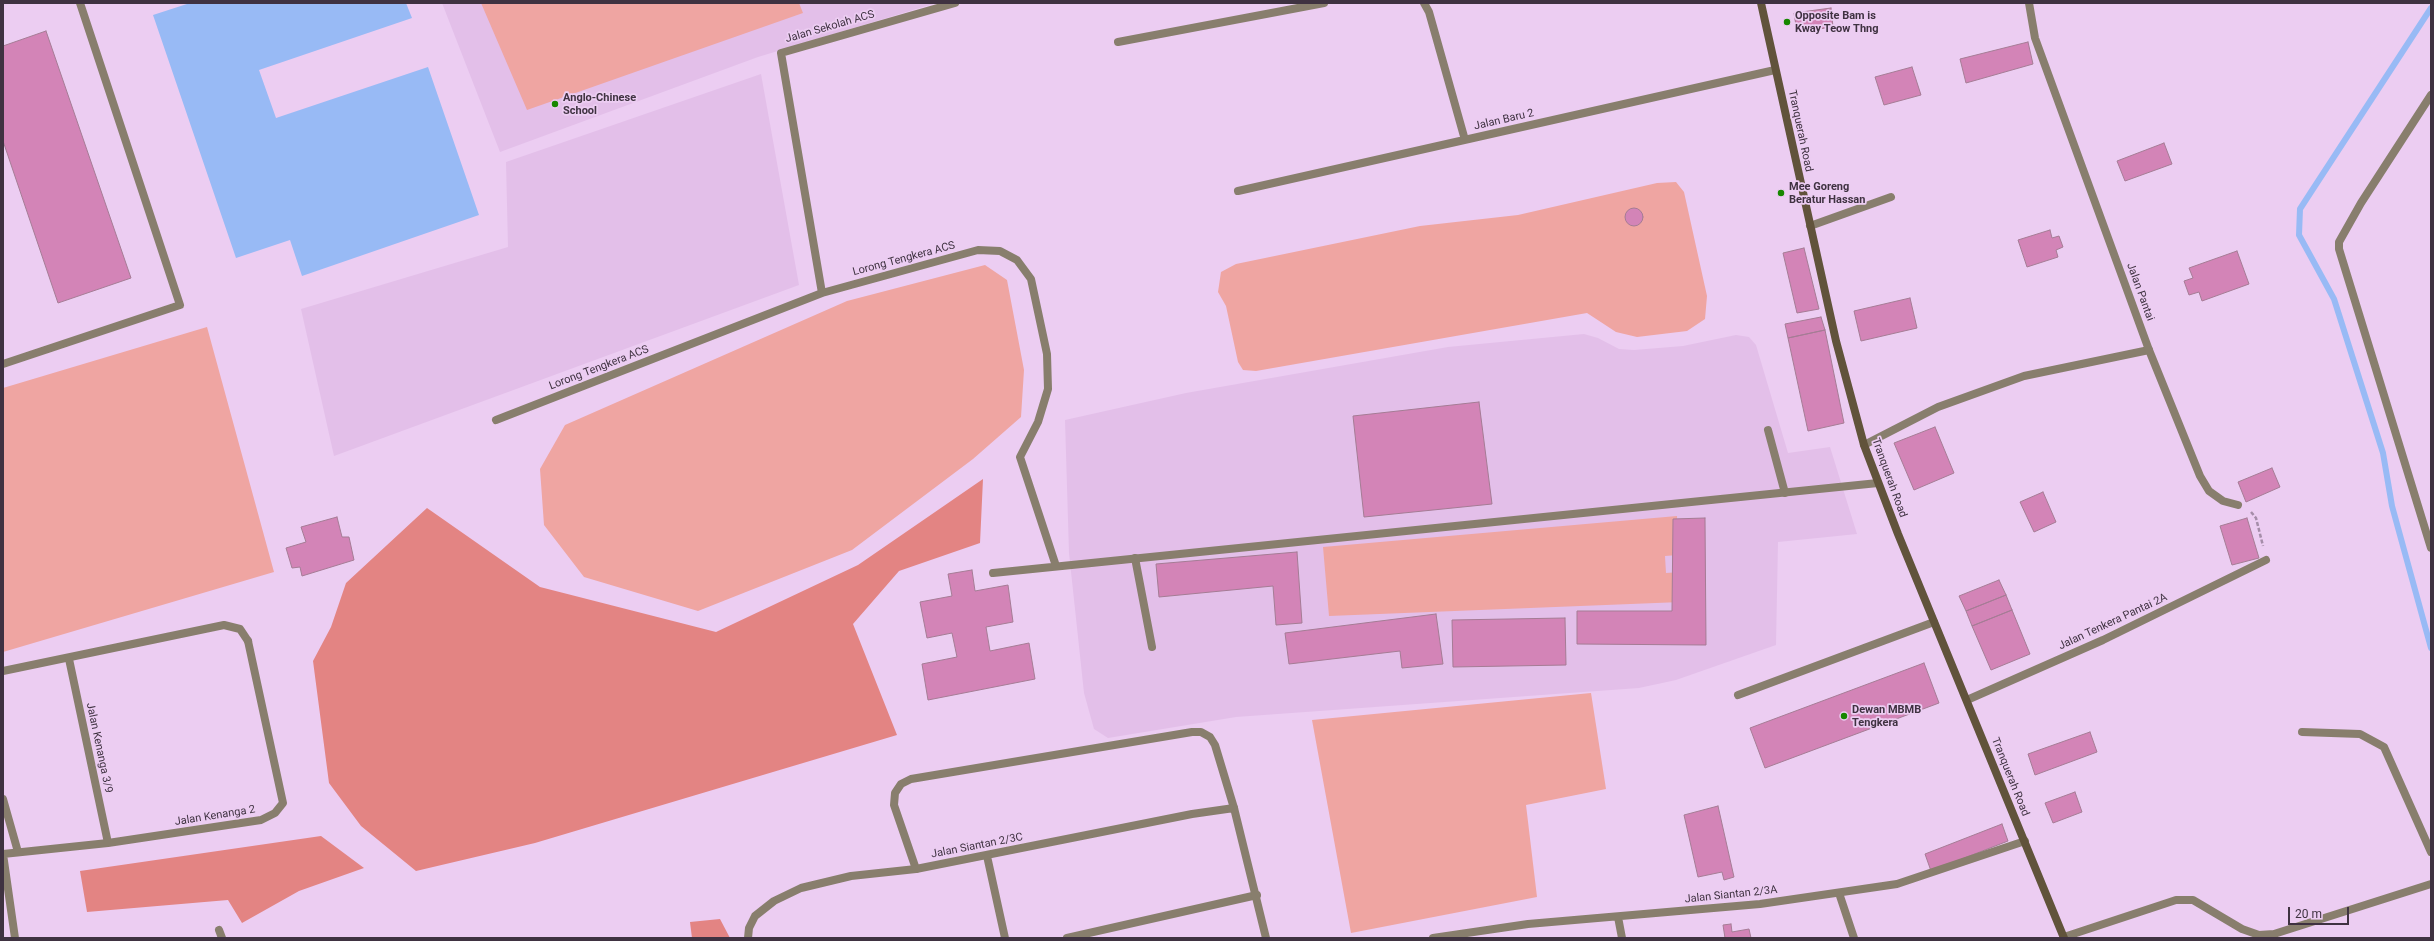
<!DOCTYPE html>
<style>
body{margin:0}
#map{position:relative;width:2434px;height:941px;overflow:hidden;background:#eccdf2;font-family:Roboto,sans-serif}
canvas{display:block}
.frame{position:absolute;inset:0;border:4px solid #3f3241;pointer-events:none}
.scale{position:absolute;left:2288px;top:907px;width:61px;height:18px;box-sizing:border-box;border:2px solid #3f3241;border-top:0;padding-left:5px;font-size:12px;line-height:14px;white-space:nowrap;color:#3f3241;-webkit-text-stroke:3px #eccdf2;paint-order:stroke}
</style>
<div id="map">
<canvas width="2434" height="941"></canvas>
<div class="frame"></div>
<div class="scale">20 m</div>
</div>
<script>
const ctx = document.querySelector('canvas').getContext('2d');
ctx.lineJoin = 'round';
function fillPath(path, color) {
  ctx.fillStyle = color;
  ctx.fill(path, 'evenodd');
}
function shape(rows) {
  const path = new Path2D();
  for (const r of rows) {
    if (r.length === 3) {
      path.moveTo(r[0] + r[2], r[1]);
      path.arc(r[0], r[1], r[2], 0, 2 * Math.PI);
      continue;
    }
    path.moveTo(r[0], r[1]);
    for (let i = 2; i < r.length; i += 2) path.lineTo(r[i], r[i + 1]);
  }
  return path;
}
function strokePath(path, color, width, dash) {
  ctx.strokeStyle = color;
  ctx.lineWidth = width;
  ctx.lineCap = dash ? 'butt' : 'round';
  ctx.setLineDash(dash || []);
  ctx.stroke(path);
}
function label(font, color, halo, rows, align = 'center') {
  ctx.font = font + ' Roboto,sans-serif';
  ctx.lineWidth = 3.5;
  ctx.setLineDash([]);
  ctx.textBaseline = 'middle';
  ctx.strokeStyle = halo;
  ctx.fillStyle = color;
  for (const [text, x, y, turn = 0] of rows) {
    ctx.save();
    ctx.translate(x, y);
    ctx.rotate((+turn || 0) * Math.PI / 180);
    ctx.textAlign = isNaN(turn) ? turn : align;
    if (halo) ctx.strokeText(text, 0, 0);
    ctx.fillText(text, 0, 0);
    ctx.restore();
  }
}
fillPath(shape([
 [442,3,936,3,758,57,500,152],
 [761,74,799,285,334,456,301,309,508,247,506,162],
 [1584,334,1598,338,1619,349,1634,350,1683,346,1736,335,1749,337,1756,345,1788,453,1830,447,1857,534,1778,542,1776,645,1676,680,1639,688,1236,717,1108,738,1094,729,1084,693,1069,553,1065,420,1186,393,1448,347]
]), '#e3bfe9');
fillPath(shape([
 [481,3,799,3,803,13,527,110],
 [1676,182,1684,192,1707,296,1705,319,1687,331,1637,337,1616,332,1587,313,1256,371,1243,370,1238,362,1226,306,1218,292,1221,272,1236,264,1420,226,1518,215,1657,183],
 [985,265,1007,280,1024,370,1021,417,973,459,852,550,698,611,584,577,544,525,540,469,565,425,847,301],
 [207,327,274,572,3,652,3,388],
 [1677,516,1678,555,1665,556,1666,573,1681,572,1681,602,1329,616,1323,547],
 [1591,693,1606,789,1526,805,1537,897,1351,933,1312,720]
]), '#efa5a2');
fillPath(shape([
 [983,479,980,543,899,571,853,624,897,735,535,843,416,871,361,826,329,783,313,661,331,627,346,583,427,508,540,587,716,632,858,565],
 [321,836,364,868,299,891,242,923,228,900,87,912,80,871],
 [720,919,730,938,692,938,690,922]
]), '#e38483');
fillPath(shape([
 [190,3,406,3,412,18,259,70,276,118,428,67,479,215,302,276,290,240,236,258,153,15]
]), '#98baf5');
strokePath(shape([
 [2431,8,2311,192,2300,209,2299,235,2334,299,2383,453,2392,506,2431,648]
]), '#98baf5', 6);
const building = shape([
 [1831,8,1833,27,1797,32,1794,13,1831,8],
 [46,31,131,278,58,303,3,141,3,46,46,31],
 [2028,42,2033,64,1966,83,1960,59,2028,42],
 [1912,67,1921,95,1884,105,1875,77,1912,67],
 [2164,143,2172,164,2125,181,2117,161,2164,143],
 [1634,217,9],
 [2050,230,2052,238,2059,236,2063,247,2056,250,2058,257,2027,267,2018,240,2050,230],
 [1804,248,1819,309,1797,313,1783,253,1804,248],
 [2237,251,2249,284,2202,301,2199,292,2189,295,2184,281,2193,278,2189,268,2237,251],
 [1910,298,1917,328,1861,341,1854,311,1910,298],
 [1821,317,1825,330,1788,338,1785,324,1821,317],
 [1825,330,1844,423,1808,431,1788,338,1825,330],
 [1479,402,1492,504,1364,517,1353,416,1479,402],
 [1935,427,1954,473,1914,490,1894,443,1935,427],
 [2272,468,2280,487,2246,502,2238,482,2272,468],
 [2043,492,2056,522,2034,532,2020,502,2043,492],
 [337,517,342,537,349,537,354,560,302,576,300,567,292,568,286,548,306,542,301,527,337,517],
 [1705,518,1706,645,1577,644,1577,611,1672,611,1673,519,1705,518],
 [2247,518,2259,558,2232,565,2220,526,2247,518],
 [1297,552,1302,623,1276,625,1273,586,1159,597,1156,564,1297,552],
 [972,570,975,591,1008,585,1013,622,986,627,990,651,1029,643,1035,679,928,700,922,664,957,657,952,633,927,638,920,602,952,596,948,574,972,570],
 [1999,580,2006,595,1966,611,1959,596,1999,580],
 [2006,595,2012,610,1972,626,1966,611,2006,595],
 [2012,610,2030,654,1991,670,1972,626,2012,610],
 [1436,614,1443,664,1402,668,1400,651,1289,664,1285,633,1436,614],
 [1565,618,1566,665,1453,667,1452,620,1565,618],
 [1924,663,1939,703,1765,768,1750,728,1924,663],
 [2090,732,2097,752,2035,775,2028,754,2090,732],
 [2075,792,2082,812,2053,823,2045,803,2075,792],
 [1718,806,1734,877,1724,880,1722,872,1698,877,1684,815,1718,806],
 [2002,824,2008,841,1931,871,1925,854,2002,824],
 [1731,924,1732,932,1749,929,1751,938,1725,938,1723,925,1731,924]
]);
fillPath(building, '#d384b7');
strokePath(building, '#a57c95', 1);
strokePath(shape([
 [2251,512,2256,518,2263,546]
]), '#a58da9', 2.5, [4, 2]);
strokePath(shape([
 [2431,95,2361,203,2339,242,2339,249,2431,548],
 [3,364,180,305,80,3],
 [1768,430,1785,493],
 [1864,445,1938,407,2024,376,2149,350],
 [1135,558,1152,647],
 [3,671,224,625,240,629,248,641],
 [1738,695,1934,622],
 [3,799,18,852],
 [916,869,894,805,895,793,901,784,911,779,1192,732,1201,732,1210,737,1215,745,1234,808],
 [1839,893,1854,938],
 [1067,938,1257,895]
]), '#887e6d', 8);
strokePath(shape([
 [1424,3,1429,12,1465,140],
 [2029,3,2035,38,2149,350,2200,476,2209,491,2223,501,2238,505],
 [1118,42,1324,3],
 [1238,191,1775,70],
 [1810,226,1891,197],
 [822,293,781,53,955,3],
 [496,420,822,293,978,250,1000,251,1017,260,1031,279,1047,354,1048,389,1038,422,1020,457,1056,566],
 [993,573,1878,483],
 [69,659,108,843],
 [1967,700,2103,640,2266,560],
 [2302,732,2360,734,2384,747,2431,852],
 [3,854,108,843,261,820,275,813,283,803,248,641],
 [3,854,15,938],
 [987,856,1005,938],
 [1618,917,1622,938],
 [219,930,222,938],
 [2064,937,2176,900,2193,900,2242,929,2259,935,2274,934,2431,884],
 [748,938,749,928,755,916,774,901,801,888,851,876,916,869,1192,814,1234,808,1266,938],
 [1433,938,1528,924,1760,904,1897,884,2025,841]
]), '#887e6d', 8);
strokePath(shape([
 [1761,3,1836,341,1864,445,1898,534,2064,938]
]), '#61533b', 8);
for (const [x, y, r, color] of [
 [1787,22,4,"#178700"],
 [555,104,4,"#178700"],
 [1781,193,4,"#178700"],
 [1844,716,4,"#178700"]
]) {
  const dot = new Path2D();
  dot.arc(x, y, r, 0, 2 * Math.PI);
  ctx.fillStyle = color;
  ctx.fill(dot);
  strokePath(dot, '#eccdf2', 1.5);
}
label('bold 11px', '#3f3241', '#eccdf2', [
 ["Opposite Bam is",1795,16],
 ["Kway Teow Thng",1795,29],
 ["Anglo-Chinese",563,98],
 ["School",563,111],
 ["Mee Goreng",1789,187],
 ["Beratur Hassan",1789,200],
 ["Dewan MBMB",1852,710],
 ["Tengkera",1852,723]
], 'left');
label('11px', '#3f3241', '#eccdf2', [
 ["Jalan Sekolah ACS",830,27,-16],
 ["Jalan Baru 2",1504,120,-13],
 ["Tranquerah Road",1800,131,78],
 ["Lorong Tengkera ACS",904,259,-15],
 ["Jalan Pantai",2140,292,70],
 ["Lorong Tengkera ACS",599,368,-21],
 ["Tranquerah Road",1889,478,70],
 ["Jalan Tenkera Pantai 2A",2113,622,-25],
 ["Jalan Kenanga 3/9",99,748,78],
 ["Tranquerah Road",2010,777,68],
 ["Jalan Kenanga 2",215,816,-9],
 ["Jalan Siantan 2/3C",977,846,-11],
 ["Jalan Siantan 2/3A",1731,895,-6]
]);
</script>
